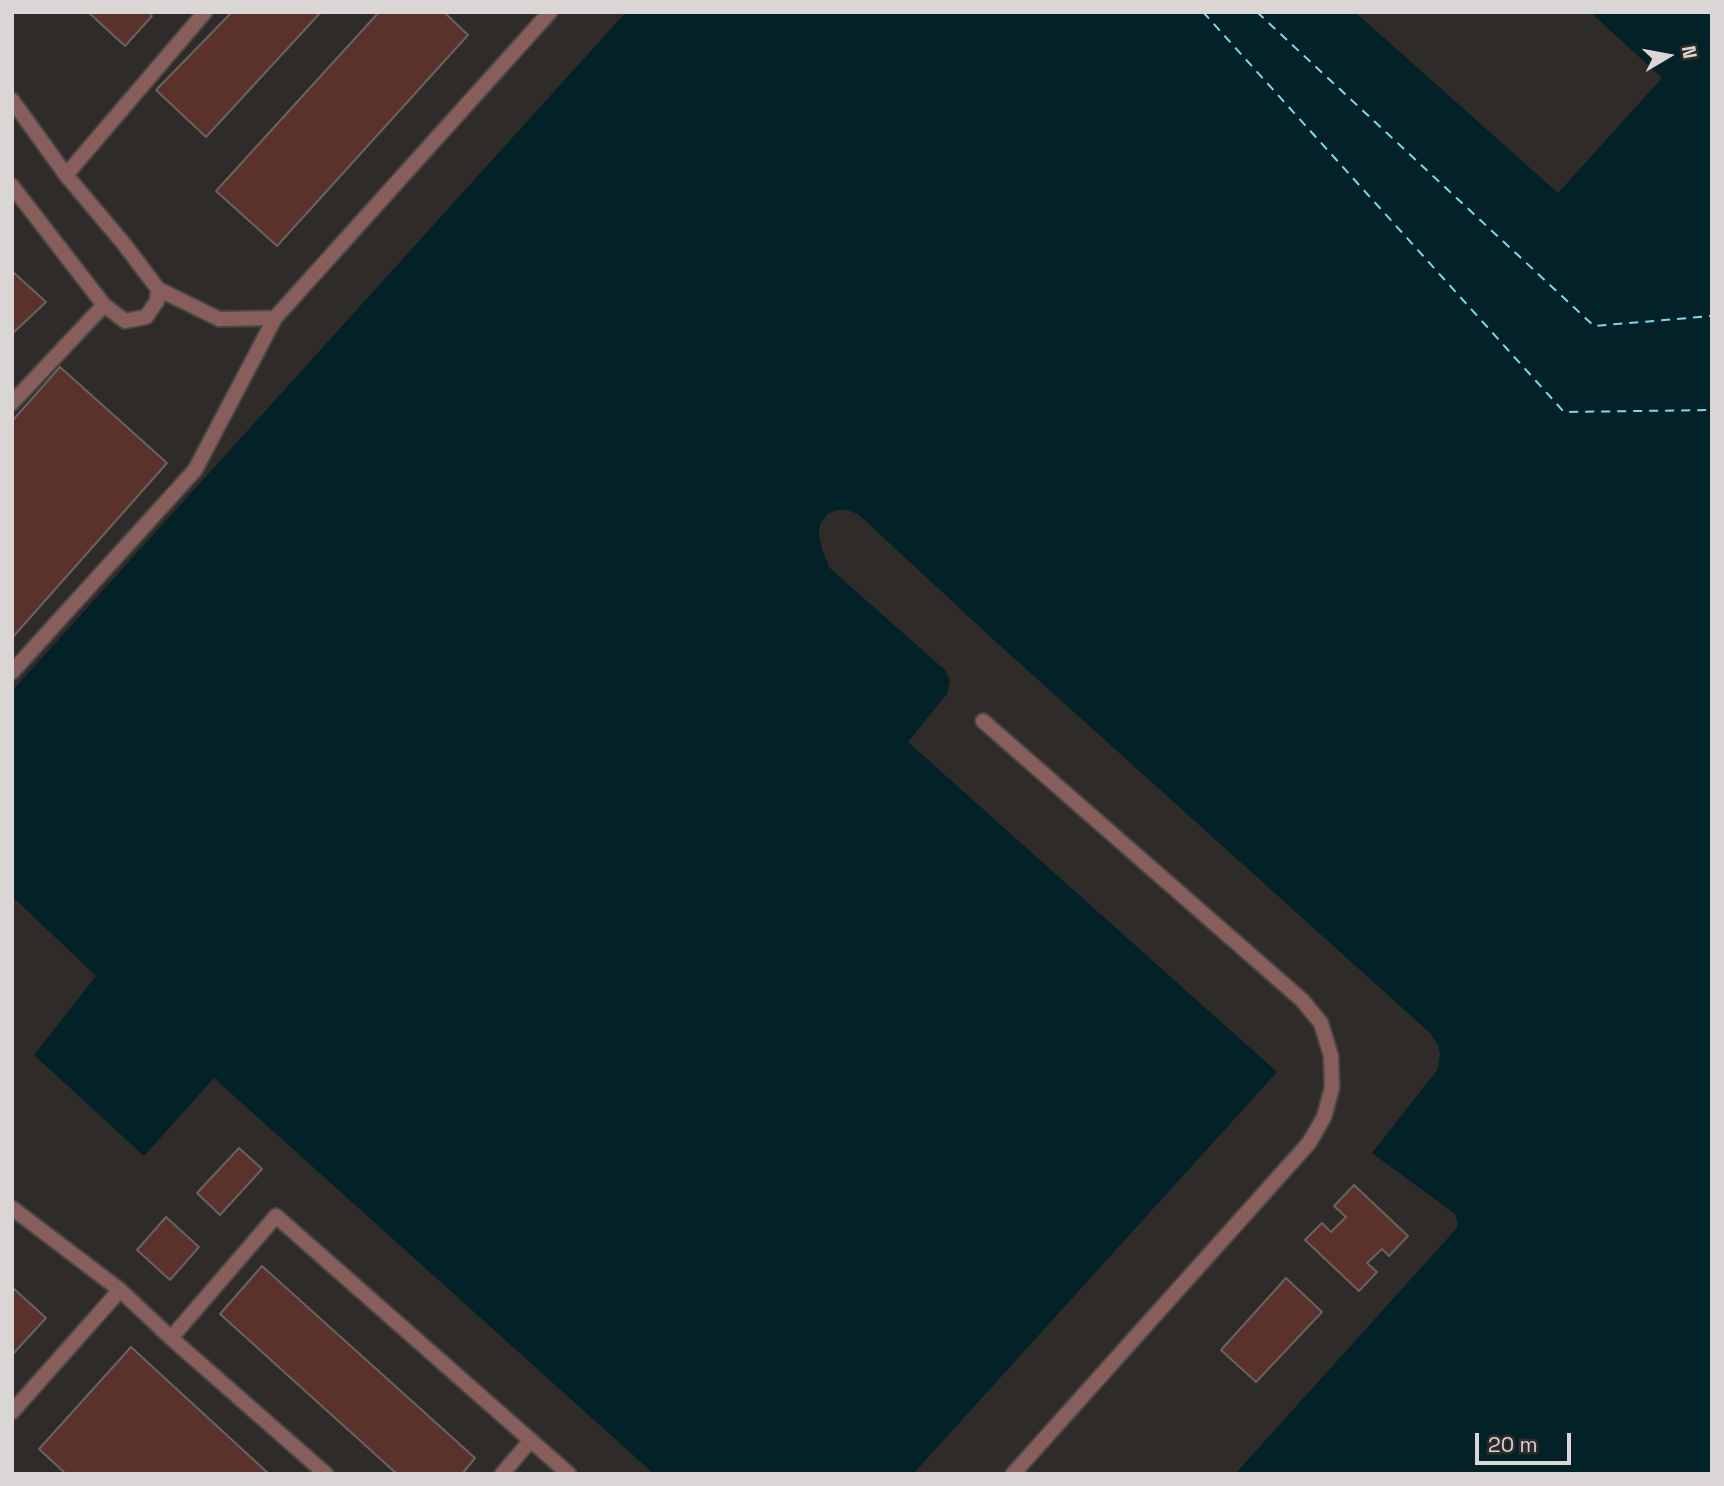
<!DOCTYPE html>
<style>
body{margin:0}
#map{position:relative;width:1724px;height:1486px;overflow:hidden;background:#2f2b29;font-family:"Space Grotesk",sans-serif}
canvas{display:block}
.frame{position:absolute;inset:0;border:14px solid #d9d6d5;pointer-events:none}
.north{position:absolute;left:1633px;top:21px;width:70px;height:70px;-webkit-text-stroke:5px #2f2b29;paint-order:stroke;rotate:80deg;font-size:19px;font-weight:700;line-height:28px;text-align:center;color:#d9d6d5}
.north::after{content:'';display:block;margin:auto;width:24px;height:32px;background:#d9d6d5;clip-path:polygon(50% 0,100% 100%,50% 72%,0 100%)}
.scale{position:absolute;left:1475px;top:1433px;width:96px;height:32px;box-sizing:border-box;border:4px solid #d9d6d5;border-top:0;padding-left:9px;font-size:21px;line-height:24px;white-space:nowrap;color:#d9d6d5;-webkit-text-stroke:5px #2f2b29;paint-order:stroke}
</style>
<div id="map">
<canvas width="1724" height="1486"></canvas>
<div class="frame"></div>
<div class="north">N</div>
<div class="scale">20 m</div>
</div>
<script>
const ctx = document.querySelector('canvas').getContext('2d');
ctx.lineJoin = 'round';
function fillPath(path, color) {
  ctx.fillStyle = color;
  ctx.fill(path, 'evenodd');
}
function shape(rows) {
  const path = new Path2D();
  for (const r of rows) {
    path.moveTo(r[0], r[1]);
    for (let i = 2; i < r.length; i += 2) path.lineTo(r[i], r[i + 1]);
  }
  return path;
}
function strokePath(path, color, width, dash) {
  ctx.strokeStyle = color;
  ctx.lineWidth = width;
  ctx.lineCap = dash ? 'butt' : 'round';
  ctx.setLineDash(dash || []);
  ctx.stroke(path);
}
fillPath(shape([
 [626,12,1355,12,1558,193,1662,78,1590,12,1712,12,1712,1474,1235,1474,1456,1229,1458,1224,1455,1214,1372,1153,1438,1069,1440,1054,1438,1045,1430,1033,985,632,858,514,837,510,828,514,820,524,819,535,823,552,830,568,945,670,950,680,947,694,908,742,1277,1072,913,1474,654,1474,214,1078,144,1156,34,1055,96,976,15,899,12,901,12,691]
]), '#032227');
fillPath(shape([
 [837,510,848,510,857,514,985,632,982,635,856,517,847,514,838,514,830,517,824,525,823,535,826,551,833,566,947,668,945,670,830,568,823,552,819,535,820,524,828,514]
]), '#2f2b29');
strokePath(shape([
 [1203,12,1564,412,1712,410],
 [1257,12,1594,326,1712,316]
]), '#7ddaec', 2, [9, 7]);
const building = shape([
 [88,12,149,12,152,16,125,46,88,12],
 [232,12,321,12,206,137,156,90,232,12],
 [379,12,444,12,468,35,277,246,216,191,379,12],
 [12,271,46,302,12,334,12,271],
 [60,367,167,463,12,638,12,421,60,367],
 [239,1148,262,1169,220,1215,197,1193,239,1148],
 [1354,1185,1408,1236,1389,1256,1382,1249,1367,1263,1377,1272,1359,1291,1305,1240,1322,1223,1331,1232,1346,1217,1334,1206,1354,1185],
 [166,1217,199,1247,170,1280,137,1250,166,1217],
 [262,1266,475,1458,462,1474,397,1474,220,1314,262,1266],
 [1286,1278,1322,1312,1256,1382,1221,1350,1286,1278],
 [12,1287,46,1318,12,1355,12,1287],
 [131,1347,269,1474,66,1474,39,1449,131,1347]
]);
fillPath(building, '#5b312b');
strokePath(building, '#686362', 2);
const service = shape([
 [66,175,205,12],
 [158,289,219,319,275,318,550,12],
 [12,672,195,470,275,318],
 [983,721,1302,1000,1321,1023,1331,1056,1332,1088,1324,1117,1309,1143,1013,1474],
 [12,1208,120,1290,171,1338,326,1474],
 [171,1338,276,1216,569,1474],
 [12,1412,120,1290],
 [502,1474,531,1440]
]);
const minor = shape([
 [12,100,66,175,124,244,158,289,157,301,146,317,125,321,104,305,12,186],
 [12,403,104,305]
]);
strokePath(service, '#4a4645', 18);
strokePath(minor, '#4a4645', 18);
strokePath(service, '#885e5d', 14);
strokePath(minor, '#885e5d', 14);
</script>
